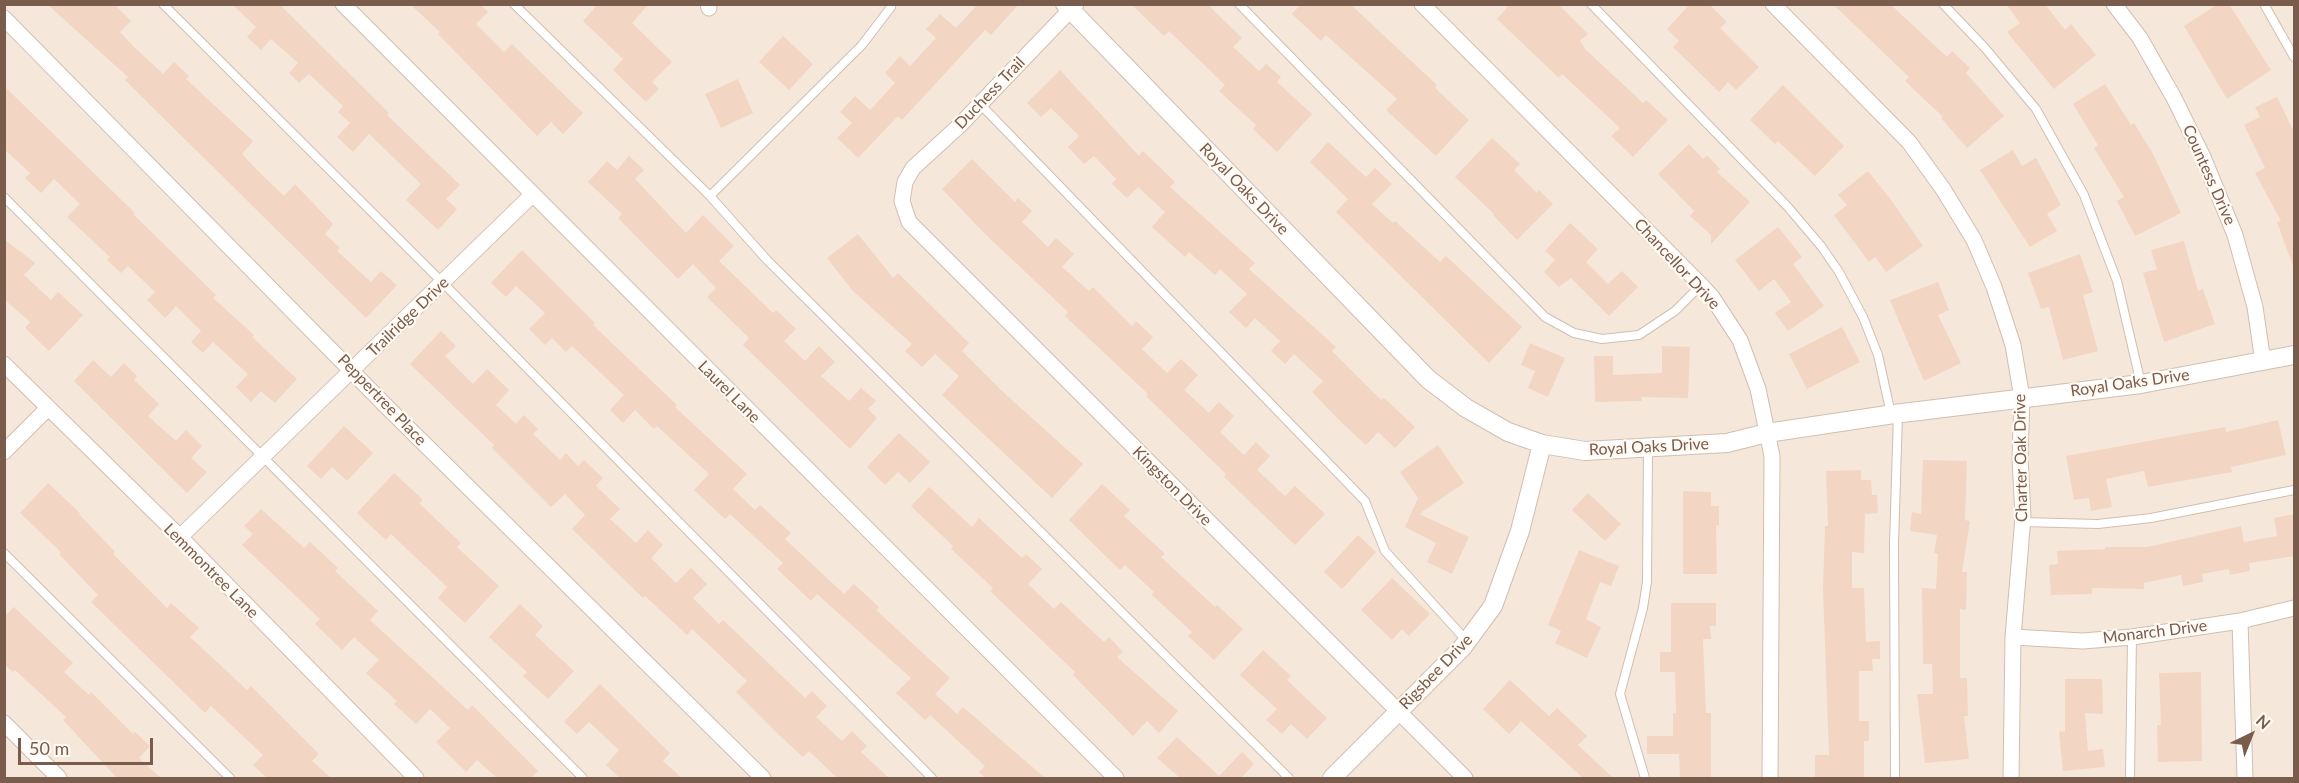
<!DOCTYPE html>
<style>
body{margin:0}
#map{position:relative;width:2299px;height:783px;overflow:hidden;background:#fdf6ec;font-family:Lato,sans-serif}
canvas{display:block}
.frame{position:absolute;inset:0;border:6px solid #7a5c4d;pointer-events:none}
.north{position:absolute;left:2221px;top:705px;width:60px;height:60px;-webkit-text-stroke:4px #fffaf3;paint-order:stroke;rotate:43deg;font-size:16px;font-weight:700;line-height:24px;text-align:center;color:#7a5c4d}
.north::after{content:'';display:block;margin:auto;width:21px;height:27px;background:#7a5c4d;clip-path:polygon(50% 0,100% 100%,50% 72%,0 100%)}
.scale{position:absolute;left:18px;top:738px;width:135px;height:27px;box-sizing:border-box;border:3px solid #7a5c4d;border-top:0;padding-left:8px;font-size:18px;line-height:21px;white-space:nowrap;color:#7a5c4d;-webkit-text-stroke:4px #fffaf3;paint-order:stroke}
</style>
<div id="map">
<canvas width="2299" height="783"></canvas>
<div class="frame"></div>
<div class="north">N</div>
<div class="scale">50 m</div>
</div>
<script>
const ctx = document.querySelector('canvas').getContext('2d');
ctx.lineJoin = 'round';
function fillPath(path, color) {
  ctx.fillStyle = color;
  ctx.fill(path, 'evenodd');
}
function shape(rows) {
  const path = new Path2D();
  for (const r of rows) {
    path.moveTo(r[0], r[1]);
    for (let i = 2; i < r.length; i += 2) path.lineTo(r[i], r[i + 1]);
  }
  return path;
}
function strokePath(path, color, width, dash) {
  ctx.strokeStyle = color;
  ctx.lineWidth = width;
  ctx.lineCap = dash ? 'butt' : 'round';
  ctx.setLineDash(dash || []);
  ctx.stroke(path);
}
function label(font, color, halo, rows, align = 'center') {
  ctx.font = font + ' Lato,sans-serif';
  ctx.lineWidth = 4.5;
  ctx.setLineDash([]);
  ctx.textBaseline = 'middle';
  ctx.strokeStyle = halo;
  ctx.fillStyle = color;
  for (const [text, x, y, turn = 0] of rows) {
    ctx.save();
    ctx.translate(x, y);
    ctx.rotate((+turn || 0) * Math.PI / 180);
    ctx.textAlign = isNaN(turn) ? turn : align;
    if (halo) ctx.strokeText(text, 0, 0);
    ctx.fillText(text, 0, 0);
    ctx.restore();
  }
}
fillPath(shape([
 [5,5,2294,5,2294,778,5,778]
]), '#f5e8da');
fillPath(shape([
 [47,4,114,4,131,21,120,32,134,47,163,74,174,62,189,76,186,79,253,141,242,154,257,170,284,196,295,184,333,224,325,234,340,248,337,251,371,282,381,271,397,285,366,318,125,80,128,77],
 [232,4,279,4,389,113,387,115,460,185,446,199,457,209,438,230,406,200,421,184,369,134,353,152,337,137,350,123,338,112,343,106,309,74,299,83,289,73,298,63,271,39,261,50,247,37,256,27],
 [410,4,480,4,488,12,476,24,504,52,512,44,583,113,563,134,551,122,537,136,438,34,440,32],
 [598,4,649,4,632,23,672,62,652,82,659,89,646,102,613,70,623,59,583,21],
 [978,4,1019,4,991,35,985,30,902,120,898,116,858,158,837,138,852,123,840,112,855,96,870,110,895,83,885,73,900,56,910,66,936,38,926,29,940,14,956,28],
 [1131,4,1207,4,1242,38,1233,47,1259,71,1266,64,1281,77,1277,82,1312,114,1277,152,1253,129,1256,125,1219,91,1225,85,1169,31,1164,36],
 [1301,4,1350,4,1437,85,1435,88,1469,120,1436,156,1386,110,1397,99,1326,35,1321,41,1292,14],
 [1510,4,1558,4,1588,34,1580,41,1586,50,1643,103,1646,100,1668,120,1633,157,1611,136,1620,128,1562,74,1559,78,1497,19],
 [1690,4,1709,4,1727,22,1720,28,1759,67,1736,90,1728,82,1719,92,1673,47,1679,41,1667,29],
 [1833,4,1890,4,1947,57,1952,51,1970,68,1966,73,2004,116,1967,148,1941,118,1943,117,1905,81,1909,77],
 [2006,4,2045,4,2065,30,2071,24,2096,55,2054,89,2007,32,2020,23],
 [2218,4,2229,4,2271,70,2227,99,2184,26],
 [783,36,813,64,789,90,759,62],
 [1060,70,1139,156,1143,151,1175,182,1170,187,1255,263,1249,269,1336,347,1332,351,1381,400,1384,398,1415,427,1395,448,1378,432,1366,445,1341,422,1312,392,1323,381,1294,354,1285,364,1271,351,1280,341,1255,318,1246,328,1229,312,1247,294,1220,269,1215,275,1189,252,1185,257,1152,227,1165,212,1138,187,1127,198,1112,184,1116,179,1094,156,1084,164,1068,147,1079,136,1051,108,1041,117,1027,103],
 [738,79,753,113,721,128,705,94],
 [2105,84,2131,125,2134,123,2153,154,2181,213,2135,236,2117,201,2124,197,2094,148,2098,145,2073,104],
 [1783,85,1844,146,1815,176,1778,141,1775,144,1750,120],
 [4,86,135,213,133,214,216,295,213,298,254,335,252,337,297,379,275,403,261,391,251,402,236,387,248,374,213,342,203,353,191,342,201,331,176,306,165,318,147,300,155,292,128,266,121,273,107,260,110,257,67,217,80,204,54,179,41,193,25,178,30,173,4,149],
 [2277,97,2295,134,2293,266,2277,222,2281,221,2255,173,2265,168,2244,125,2260,117,2255,107],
 [1492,138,1520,164,1514,170,1537,193,1539,190,1553,204,1517,240,1493,215,1494,214,1455,177],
 [1328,142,1366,177,1375,168,1392,184,1372,204,1393,223,1395,221,1440,262,1446,256,1522,327,1489,363,1336,212,1348,199,1310,162],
 [1689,144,1703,159,1707,155,1720,169,1717,172,1750,202,1711,244,1711,235,1690,216,1694,211,1658,174],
 [2013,150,2022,166,2036,158,2061,205,2047,214,2057,231,2030,247,1980,170],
 [629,156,644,170,635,179,686,233,703,215,734,246,719,261,773,313,776,310,796,329,784,341,805,361,819,346,835,362,821,376,849,401,861,388,876,401,868,409,877,418,850,449,743,345,749,338,707,297,716,288,693,264,678,279,618,218,622,214,588,182,607,161,617,170],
 [972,159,1015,202,1018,198,1032,211,1022,222,1048,247,1056,238,1074,254,1062,267,1089,291,1093,287,1132,326,1136,321,1153,337,1142,349,1167,373,1181,359,1198,375,1184,390,1209,413,1219,402,1234,416,1220,432,1244,455,1256,442,1270,456,1257,470,1285,496,1295,486,1325,514,1295,545,1224,477,1226,474,1146,396,1148,394,1065,316,1068,312,985,234,942,189],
 [1868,171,1891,200,1923,246,1886,272,1875,257,1869,262,1834,215,1847,205,1838,195],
 [1570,223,1598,249,1586,262,1608,284,1622,271,1638,287,1609,316,1571,278,1559,287,1544,272,1555,260,1545,251],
 [1778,227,1802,257,1793,264,1824,306,1788,331,1775,313,1791,302,1774,279,1759,291,1735,260],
 [858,234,893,278,898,273,969,343,962,351,1002,391,1083,464,1052,498,942,395,959,376,935,354,922,367,905,351,912,344,853,291,827,258],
 [4,239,35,263,24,275,51,300,58,292,83,315,49,351,25,328,30,322,4,299],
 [2184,241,2198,291,2203,289,2215,324,2164,342,2143,273,2157,269,2151,250],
 [522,250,595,323,593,325,677,405,675,407,747,474,733,489,755,510,760,505,791,533,785,539,844,594,854,584,879,607,876,610,950,678,935,694,957,714,963,707,1045,778,986,778,979,772,985,766,930,715,925,720,896,693,911,678,817,594,811,601,777,569,783,563,730,514,725,519,694,490,709,474,657,426,654,429,635,410,623,423,610,410,624,395,572,346,566,352,552,338,545,345,529,329,545,313,516,286,506,297,491,283],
 [2080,254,2093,292,2083,295,2098,351,2063,360,2049,307,2041,309,2028,273],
 [1938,282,1949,310,1938,315,1961,363,1924,381,1890,300],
 [1842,327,1860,362,1807,389,1789,354],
 [441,331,456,346,445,356,473,384,487,369,509,390,496,405,516,424,524,415,538,429,533,434,560,460,566,453,578,466,584,460,603,478,596,486,620,509,610,519,636,543,648,530,663,545,651,558,676,583,691,568,707,584,693,598,719,624,723,620,805,698,812,691,827,706,816,717,842,741,852,731,867,746,861,752,889,778,837,778,809,751,803,757,775,731,736,692,747,681,692,629,687,635,645,596,643,598,572,529,585,515,565,494,551,507,492,448,494,445,410,364],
 [1530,343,1565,358,1548,397,1528,388,1535,371,1521,365],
 [1662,346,1690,347,1688,398,1641,397,1642,401,1595,402,1594,356,1613,356,1613,375,1662,373],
 [93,360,111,377,124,363,137,376,134,380,159,404,148,416,176,441,186,430,202,446,191,458,207,472,187,493,74,381],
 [2278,420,2286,455,2231,467,2232,472,2148,487,2144,471,2106,479,2112,507,2091,511,2089,498,2074,500,2066,456,2225,427,2226,432],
 [344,426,373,453,347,481,332,467,321,479,307,466],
 [899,433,930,462,910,483,898,472,885,485,867,467],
 [1438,445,1464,483,1419,514,1469,537,1452,574,1427,562,1436,543,1405,527,1418,498,1400,472],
 [1923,460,1967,461,1965,520,1970,521,1962,572,1967,572,1966,610,1960,609,1960,678,1967,678,1968,716,1964,716,1969,759,1925,763,1917,694,1933,694,1932,664,1923,664,1922,588,1936,589,1938,554,1934,553,1937,535,1910,531,1912,512,1921,514],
 [1861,470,1861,480,1871,480,1872,495,1877,495,1878,513,1865,514,1864,553,1852,552,1852,588,1864,588,1866,642,1880,641,1880,659,1872,659,1873,671,1859,671,1859,721,1869,721,1869,741,1864,741,1864,778,1815,778,1815,755,1829,755,1823,589,1825,526,1828,526,1826,471],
 [394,473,423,500,419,503,461,543,457,547,499,586,465,623,438,598,447,587,391,534,386,540,357,513],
 [48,483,80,513,79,514,115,552,113,554,167,608,171,603,199,628,190,637,247,690,251,686,319,754,312,761,331,778,267,778,253,765,263,755,211,706,205,713,91,602,98,595,59,554,61,552,20,513],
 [1102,484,1130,510,1124,516,1165,554,1161,557,1215,607,1217,605,1243,629,1214,660,1188,636,1192,632,1151,594,1154,592,1125,565,1120,570,1069,520],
 [929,487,972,527,979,518,1022,558,1026,554,1042,569,1028,584,1054,609,1061,602,1104,642,1109,637,1123,652,1117,657,1178,711,1159,733,1147,721,1133,736,1073,675,1075,672,990,591,993,588,951,549,953,546,911,506],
 [1683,491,1711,492,1711,506,1719,506,1719,525,1716,525,1717,574,1683,574],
 [1588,493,1621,524,1605,541,1572,510],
 [261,509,304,548,310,542,338,568,335,571,378,611,370,620,468,710,472,705,538,771,531,778,497,778,477,760,466,772,436,742,450,728,430,709,416,724,394,704,397,701,366,673,379,660,354,637,342,650,315,624,320,619,242,545,253,534,244,526],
 [2295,514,2295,556,2249,563,2250,571,2230,575,2229,569,2202,574,2203,582,2183,586,2181,575,2144,583,2144,589,2092,588,2092,594,2051,595,2049,565,2058,564,2057,551,2105,549,2105,547,2147,547,2241,526,2244,542,2277,536,2274,518],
 [1358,535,1376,552,1342,589,1324,572],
 [1579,550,1619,566,1611,586,1600,582,1586,619,1601,627,1587,658,1555,643,1561,631,1548,625],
 [1392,578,1430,614,1409,636,1402,629,1392,640,1361,610],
 [1671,603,1716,603,1716,626,1710,626,1711,639,1703,639,1706,713,1711,713,1711,778,1680,778,1679,754,1647,754,1647,736,1673,736,1673,713,1676,713,1675,672,1660,672,1660,652,1671,652],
 [520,604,543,626,535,635,574,671,548,699,523,676,527,672,489,637],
 [14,607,73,663,64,672,89,695,91,692,133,734,135,732,150,746,139,758,161,778,117,778,63,720,66,717,15,670,13,672,4,664,4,617],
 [1263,650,1291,676,1287,680,1327,718,1307,739,1291,724,1282,734,1266,720,1277,709,1240,675],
 [2201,672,2202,761,2158,762,2157,725,2161,725,2159,673],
 [2065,679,2102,679,2103,714,2085,713,2088,751,2103,749,2105,767,2063,771,2059,732,2065,731],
 [1510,680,1549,716,1557,708,1587,736,1578,745,1613,778,1583,778,1521,721,1509,734,1483,709],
 [600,684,670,753,663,761,682,778,620,778,606,765,619,750,589,722,577,734,564,722],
 [1177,737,1219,776,1242,752,1254,764,1241,778,1180,778,1157,758]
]), '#f3d5c3');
const service = shape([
 [163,4,443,283,932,778],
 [514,4,710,196],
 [1239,4,1545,317,1574,333,1602,339,1639,335,1675,311,1701,285],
 [1591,4,1787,206,1821,246,1839,272,1863,317,1878,355,1891,414],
 [1943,4,1985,48,2036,109,2084,195,2117,281,2141,384],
 [2264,4,2294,57],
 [891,7,862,45,710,196,767,260,1289,778],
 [980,104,1365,501,1385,551,1466,640],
 [4,197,583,778],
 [2022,522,2098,524,2151,518,2294,490],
 [4,553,230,778],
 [1645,778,1620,694,1643,608,1647,582,1648,448],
 [1895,778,1894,544,1898,414],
 [2130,778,2132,637]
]);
const minor = shape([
 [343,4,1116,778],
 [708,4,709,8],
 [1076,4,959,126,913,168,905,182,902,201,909,222,1465,778],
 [1422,4,1701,285,1712,297,1740,340,1758,389,1772,456,1770,778],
 [1773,4,1909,142,1943,189,1974,240,1994,287,2013,345,2022,398,2020,458,2023,517,2013,637,2011,778],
 [2114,4,2140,38,2174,98,2203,157,2235,235,2255,307,2263,362],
 [4,18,388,408,763,778],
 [4,364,180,537,416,778],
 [4,452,48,408],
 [180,537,532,195],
 [2240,621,2245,778],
 [2013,637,2083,641,2132,637,2240,621,2294,608],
 [4,723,59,778]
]);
const tertiary = shape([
 [1065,4,1428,379,1466,408,1508,432,1542,444,1585,451,1727,443,1767,433,1894,414,2141,384,2294,355],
 [1332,778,1462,648,1493,606,1520,531,1542,444]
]);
strokePath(service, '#d1beb0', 10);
strokePath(minor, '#d1beb0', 17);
strokePath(tertiary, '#d1beb0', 20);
strokePath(service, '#fff', 8);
strokePath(minor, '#fff', 15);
strokePath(tertiary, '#fff', 18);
label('16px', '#7a5c4d', '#fffaf3', [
 ["Duchess Trail",990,93,-46],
 ["Countess Drive",2209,175,66],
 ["Royal Oaks Drive",1244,189,46],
 ["Chancellor Drive",1677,264,47],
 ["Trailridge Drive",408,317,-44],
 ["Royal Oaks Drive",2130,383,-8],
 ["Laurel Lane",729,392,45],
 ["Peppertree Place",382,400,46],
 ["Royal Oaks Drive",1649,447,-3],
 ["Charter Oak Drive",2021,458,-91],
 ["Kingston Drive",1172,486,45],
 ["Lemmontree Lane",211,571,45],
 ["Monarch Drive",2155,632,-7],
 ["Rigsbee Drive",1436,672,-46]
]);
</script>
